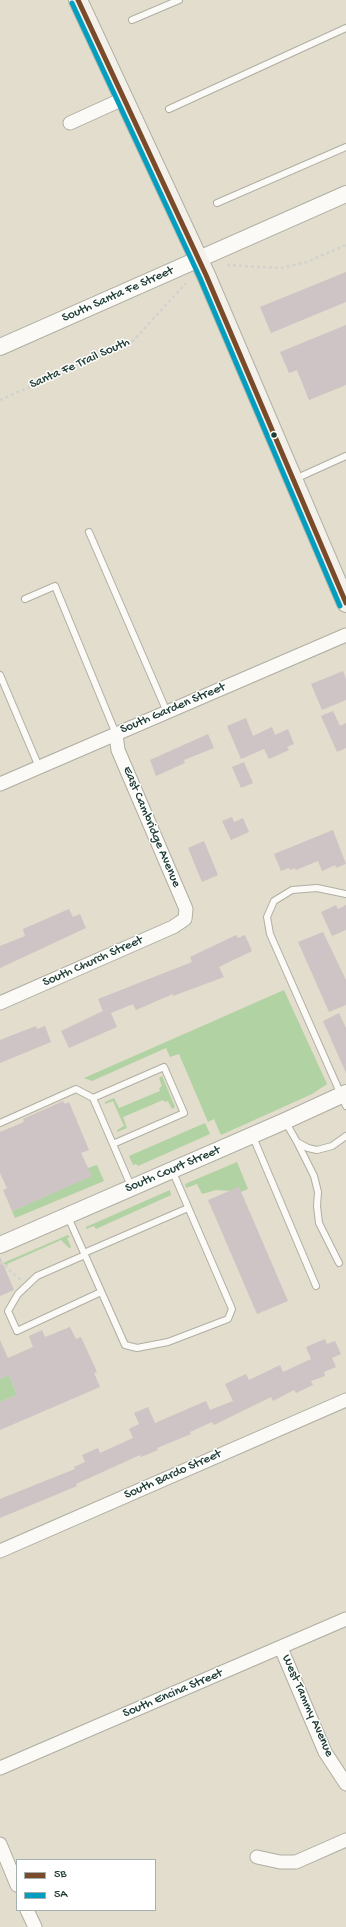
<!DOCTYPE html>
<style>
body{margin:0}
#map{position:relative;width:346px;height:1927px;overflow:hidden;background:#e2ddcc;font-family:"Gochi Hand",sans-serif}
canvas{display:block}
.legend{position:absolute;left:16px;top:1859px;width:140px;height:52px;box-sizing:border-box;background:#fff;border:1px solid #a5b1ae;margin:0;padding:5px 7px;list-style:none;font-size:12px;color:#1f3d34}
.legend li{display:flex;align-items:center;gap:8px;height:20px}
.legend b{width:20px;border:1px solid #a5b1ae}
</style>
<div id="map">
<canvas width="346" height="1927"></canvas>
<ul class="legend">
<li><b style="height:5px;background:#7a4b2a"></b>5B</li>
<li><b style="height:5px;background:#039ebf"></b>5A</li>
</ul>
</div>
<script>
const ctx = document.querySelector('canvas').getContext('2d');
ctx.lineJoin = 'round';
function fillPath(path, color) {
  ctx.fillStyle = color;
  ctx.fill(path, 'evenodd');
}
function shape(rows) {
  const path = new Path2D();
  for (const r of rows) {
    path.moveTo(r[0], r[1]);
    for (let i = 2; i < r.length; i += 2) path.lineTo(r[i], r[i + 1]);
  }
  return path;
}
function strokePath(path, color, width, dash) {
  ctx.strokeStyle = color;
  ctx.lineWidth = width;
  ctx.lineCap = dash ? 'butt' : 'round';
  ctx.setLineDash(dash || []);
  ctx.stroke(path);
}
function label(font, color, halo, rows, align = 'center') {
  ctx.font = font + ' "Gochi Hand",sans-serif';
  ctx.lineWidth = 3;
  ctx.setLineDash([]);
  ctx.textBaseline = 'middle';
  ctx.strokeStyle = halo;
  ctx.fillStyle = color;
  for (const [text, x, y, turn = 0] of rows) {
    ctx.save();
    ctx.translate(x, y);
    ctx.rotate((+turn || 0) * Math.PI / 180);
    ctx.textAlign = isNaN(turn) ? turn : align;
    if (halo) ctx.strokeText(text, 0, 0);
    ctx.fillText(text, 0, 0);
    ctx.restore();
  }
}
fillPath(shape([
 [284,990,327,1084,312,1094,221,1135,214,1119,208,1122,179,1054,170,1057,166,1048,92,1081,84,1078],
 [162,1076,175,1107,172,1109,168,1101,165,1102,163,1100,123,1117,127,1128,117,1132,117,1130,124,1126,113,1101,105,1104,105,1102,114,1098,119,1108,160,1091,159,1088,162,1086,159,1078],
 [205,1123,210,1134,138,1166,136,1164,133,1165,129,1156],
 [237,1162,248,1189,241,1192,239,1187,230,1191,216,1190,202,1194,197,1184,186,1188,185,1184],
 [97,1165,104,1181,15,1218,12,1211,91,1176,88,1168],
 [170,1190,171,1195,96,1229,94,1226,86,1229,86,1227],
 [68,1235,70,1237,67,1238,71,1247,69,1248,61,1240,7,1264,8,1266,3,1263],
 [9,1375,17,1395,0,1402,0,1379]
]), '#b1d2a2');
fillPath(shape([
 [346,272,346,302,271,333,260,307],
 [346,325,346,385,309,400,297,370,289,373,280,352],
 [343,671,346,679,346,700,322,710,311,684],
 [333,711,340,726,346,723,346,748,337,752,321,716],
 [246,718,253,736,272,727,275,735,288,729,294,744,287,747,289,750,269,759,264,749,241,759,227,726],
 [208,734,214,748,184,760,185,763,156,776,150,760],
 [244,762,253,783,241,788,232,767],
 [232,817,234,822,243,818,249,832,231,840,222,821],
 [333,830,346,864,336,868,335,865,322,871,318,861,296,870,295,868,290,870,289,868,281,871,274,854],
 [204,841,218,875,202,882,188,848],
 [336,905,338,909,346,905,346,930,332,936,321,912],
 [69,909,73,917,80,914,86,928,0,968,0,946,25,936,23,929],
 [323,932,346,980,346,1005,329,1012,298,942],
 [236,935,238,938,245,935,252,951,219,967,224,977,173,996,173,994,136,1010,133,1004,111,1013,117,1027,69,1048,61,1031,103,1011,98,999,192,962,190,957],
 [339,1013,346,1028,346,1073,323,1021],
 [36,1026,37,1029,45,1026,51,1042,0,1063,0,1040],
 [63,1101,65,1104,69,1102,89,1150,81,1153,92,1176,12,1211,3,1190,7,1188,0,1173,0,1132,24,1122,23,1119],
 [239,1187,288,1301,257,1314,208,1200],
 [0,1257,14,1290,0,1296],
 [70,1327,76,1339,81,1337,97,1372,94,1373,100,1387,0,1430,0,1402,17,1395,9,1375,0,1379,0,1340,8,1358,33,1347,29,1336,42,1330,45,1337],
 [325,1339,327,1344,335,1341,341,1354,332,1358,336,1367,324,1372,325,1376,311,1381,313,1385,296,1393,294,1390,273,1401,271,1397,214,1425,212,1422,190,1432,191,1434,157,1448,158,1450,141,1457,140,1455,76,1484,77,1486,0,1518,0,1499,75,1469,74,1467,85,1462,82,1455,98,1448,100,1453,133,1438,129,1429,139,1424,134,1413,148,1407,155,1423,206,1401,210,1410,233,1401,225,1384,246,1374,249,1380,280,1365,283,1372,311,1359,306,1347]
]), '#cec3c5');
const service = shape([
 [132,20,179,0],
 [169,109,346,28],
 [217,203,346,147],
 [295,479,346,456],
 [89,532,167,712],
 [25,599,55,586,116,734],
 [0,675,39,767],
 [346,894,317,888,292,890,274,901,267,917,270,934,346,1106],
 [93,1098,164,1067,184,1113,113,1144],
 [285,1121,297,1142,308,1148,317,1150,332,1146,346,1136],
 [0,1123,76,1089,93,1098,131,1186],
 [253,1137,316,1286],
 [297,1142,314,1176,318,1192,317,1206,319,1223,339,1263],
 [68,1217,125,1345,137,1348,168,1342,228,1319,232,1309,172,1170],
 [84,1253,188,1208],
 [85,1255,37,1276,18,1294,8,1311,17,1331,101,1292]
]);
const minor = shape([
 [70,123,123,99],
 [0,784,346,635],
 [0,1003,173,927,185,919,186,909,118,750,116,734],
 [0,1551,346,1400],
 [281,1648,325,1752,346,1784],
 [0,1768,346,1619],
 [0,1844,17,1885],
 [257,1857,280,1862,296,1862,346,1840],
 [27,1910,35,1927]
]);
const tertiary = shape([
 [0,347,346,194],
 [0,1245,285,1121,346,1093]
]);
const secondary = shape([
 [78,0,206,275,346,603]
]);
strokePath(service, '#afafa3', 8);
strokePath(minor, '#afafa3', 15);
strokePath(tertiary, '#afafa3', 18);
strokePath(secondary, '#afafa3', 20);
strokePath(shape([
 [227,265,281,268,307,262,346,245],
 [0,400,133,341,186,283],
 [0,1262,21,1280]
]), '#d2d2ce', 2.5, [3, 3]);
strokePath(service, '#fbfaf7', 6);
strokePath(minor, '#fbfaf7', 13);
strokePath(tertiary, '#fbfaf7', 16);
strokePath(secondary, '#f4f1ea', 18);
strokePath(shape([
 [78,0,206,275,346,603]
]), '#7a4b2a', 5);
strokePath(shape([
 [72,3,200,278,340,606]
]), '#039ebf', 5);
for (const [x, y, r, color] of [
 [274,435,3.5,"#1f3d34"]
]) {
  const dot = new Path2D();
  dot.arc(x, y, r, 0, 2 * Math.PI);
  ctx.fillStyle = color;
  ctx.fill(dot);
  strokePath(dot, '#fff', 1.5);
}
label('13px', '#1f3d34', '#fff', [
 ["South Santa Fe Street",118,295,-24],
 ["Santa Fe Trail South",80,364,-24],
 ["South Garden Street",173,709,-23],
 ["East Cambridge Avenue",151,827,67],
 ["South Church Street",93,962,-24],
 ["South Court Street",173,1170,-23],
 ["South Bardo Street",173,1475,-24],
 ["South Encina Street",173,1694,-23],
 ["West Tammy Avenue",307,1706,66]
]);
</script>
